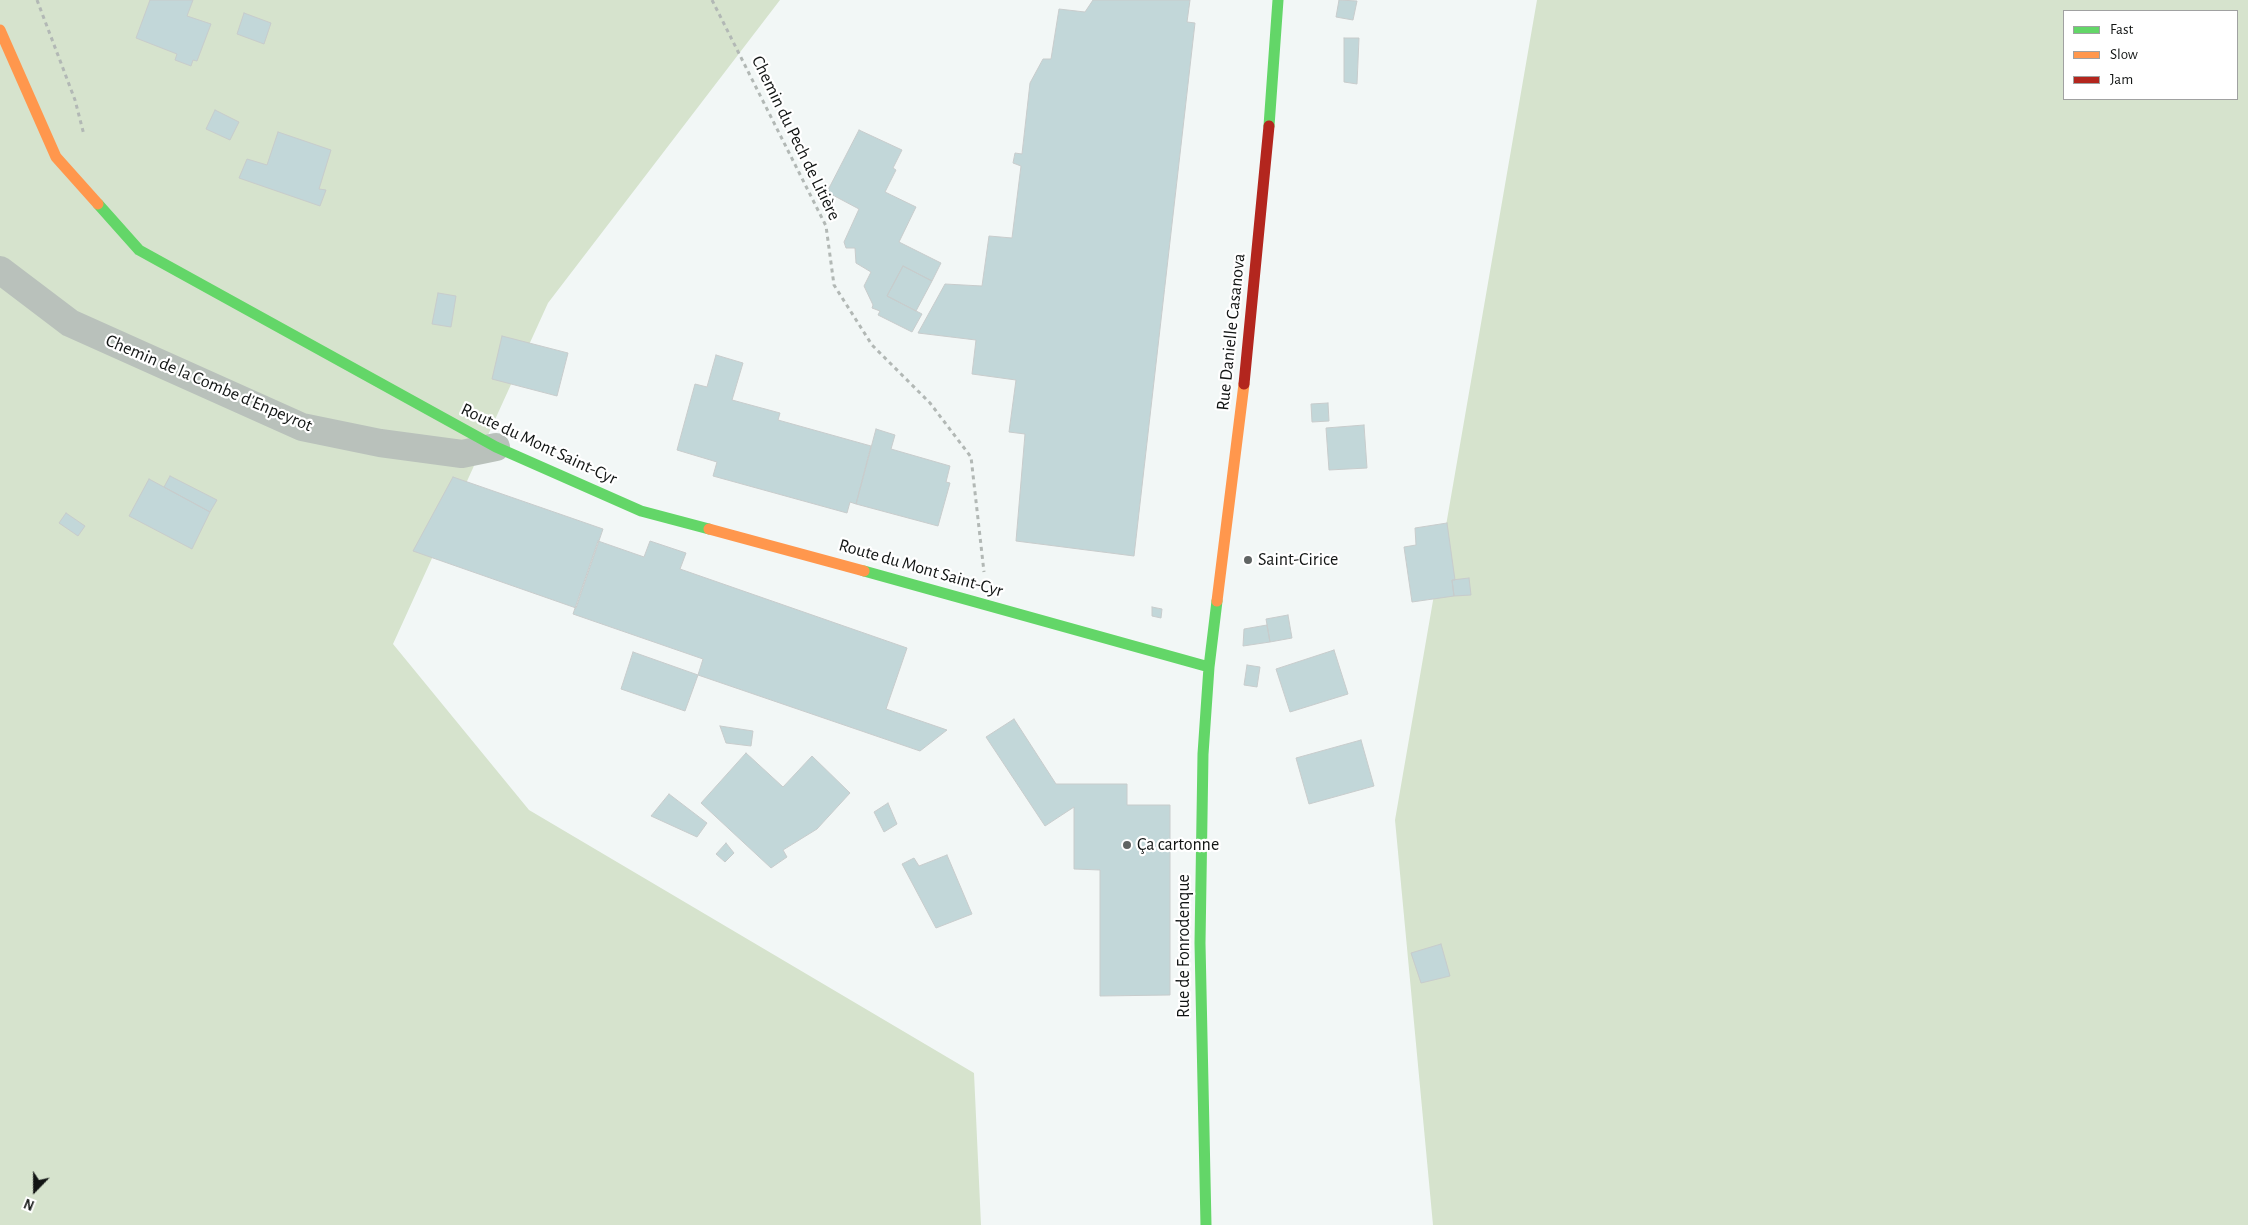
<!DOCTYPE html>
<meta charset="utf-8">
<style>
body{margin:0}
#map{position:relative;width:2248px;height:1225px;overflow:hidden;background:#f2f7f6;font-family:"Alegreya Sans",sans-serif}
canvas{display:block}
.legend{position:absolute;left:2063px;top:10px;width:175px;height:90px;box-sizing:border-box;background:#fff;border:1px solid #a0a1a1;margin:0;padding:6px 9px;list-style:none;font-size:15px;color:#121514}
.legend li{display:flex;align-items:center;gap:10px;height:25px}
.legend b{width:25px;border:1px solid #a0a1a1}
.north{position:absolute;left:10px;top:1165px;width:50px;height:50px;-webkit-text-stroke:4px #fff;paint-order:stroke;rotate:202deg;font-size:14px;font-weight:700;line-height:20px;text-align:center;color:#121514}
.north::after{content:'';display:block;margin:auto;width:18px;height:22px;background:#121514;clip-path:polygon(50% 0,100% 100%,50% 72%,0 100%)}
</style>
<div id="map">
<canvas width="2248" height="1225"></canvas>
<ul class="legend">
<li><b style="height:6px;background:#63d668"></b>Fast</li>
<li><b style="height:6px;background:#ff974d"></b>Slow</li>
<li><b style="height:6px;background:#b3261e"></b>Jam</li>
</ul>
<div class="north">N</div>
</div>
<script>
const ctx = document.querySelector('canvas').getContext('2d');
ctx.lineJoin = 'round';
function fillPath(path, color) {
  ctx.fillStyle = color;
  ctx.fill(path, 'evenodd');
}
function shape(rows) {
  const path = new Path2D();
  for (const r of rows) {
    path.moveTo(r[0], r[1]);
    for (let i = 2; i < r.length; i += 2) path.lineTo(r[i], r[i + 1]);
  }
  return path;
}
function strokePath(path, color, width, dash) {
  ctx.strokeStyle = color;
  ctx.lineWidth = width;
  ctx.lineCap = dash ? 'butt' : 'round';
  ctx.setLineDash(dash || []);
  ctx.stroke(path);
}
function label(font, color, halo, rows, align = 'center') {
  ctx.font = font + ' "Alegreya Sans",sans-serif';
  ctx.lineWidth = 4.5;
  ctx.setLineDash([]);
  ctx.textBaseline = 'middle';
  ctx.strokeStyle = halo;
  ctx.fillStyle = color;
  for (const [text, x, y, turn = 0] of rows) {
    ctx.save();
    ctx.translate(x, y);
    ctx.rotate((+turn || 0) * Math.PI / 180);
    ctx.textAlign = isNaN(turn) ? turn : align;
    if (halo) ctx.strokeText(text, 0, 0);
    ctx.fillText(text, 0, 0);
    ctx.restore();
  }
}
fillPath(shape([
 [0,0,780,0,548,303,393,644,529,810,974,1073,981,1225,0,1225],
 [1537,0,2248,0,2248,1225,1433,1225,1395,820],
 [2064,11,2237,11,2237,99,2064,99]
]), '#d6e3cd');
const building = shape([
 [150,0,193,0,187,16,211,24,197,61,193,60,191,66,175,60,177,54,136,38,150,0],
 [1093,0,1190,0,1187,22,1195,23,1134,556,1016,541,1025,434,1009,432,1016,380,972,374,976,340,918,333,945,284,982,286,989,236,1012,238,1021,166,1013,163,1015,153,1022,154,1030,83,1043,59,1051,59,1059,9,1085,12,1093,0],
 [1339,0,1357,1,1353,20,1336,17,1339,0],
 [244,13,271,23,264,44,237,34,244,13],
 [1344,38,1359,38,1357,84,1344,82,1344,38],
 [215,110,239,122,230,140,206,129,215,110],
 [859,130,902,150,893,168,896,170,885,192,916,207,899,242,941,263,932,281,903,266,887,296,922,314,912,332,878,315,880,311,872,308,873,305,864,286,871,272,856,263,855,248,846,248,844,242,859,209,827,192,859,130],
 [278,132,331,150,319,189,326,190,320,206,239,178,247,159,267,165,278,132],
 [903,266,932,281,916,311,887,296,903,266],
 [438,293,456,296,451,327,432,324,438,293],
 [502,336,568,353,557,396,492,379,502,336],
 [716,355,743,363,732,400,780,413,778,420,871,446,856,504,850,502,847,513,713,476,717,462,677,450,695,384,707,387,716,355],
 [1328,403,1329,421,1312,422,1311,404,1328,403],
 [1364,425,1367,468,1329,470,1326,428,1364,425],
 [876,429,895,435,891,449,950,466,946,482,950,483,938,526,856,504,876,429],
 [170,476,217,500,210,512,164,487,170,476],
 [453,477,603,529,576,608,413,551,453,477],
 [149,479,210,512,192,549,129,516,149,479],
 [66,513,85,526,78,536,59,523,66,513],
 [1447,523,1455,580,1452,580,1454,596,1412,602,1404,547,1416,545,1415,528,1447,523],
 [598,541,644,557,650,541,686,553,680,569,907,648,886,709,947,730,920,751,698,675,703,659,573,614,598,541],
 [1469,578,1471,595,1454,596,1452,580,1469,578],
 [1152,607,1162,609,1161,618,1152,616,1152,607],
 [1288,615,1292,638,1270,642,1266,619,1288,615],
 [1267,625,1270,642,1243,646,1244,629,1267,625],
 [1334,650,1348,694,1290,712,1276,669,1334,650],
 [633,652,698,675,685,711,621,689,633,652],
 [1247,665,1260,667,1257,687,1244,685,1247,665],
 [1014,719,1056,784,1127,784,1127,805,1170,805,1170,995,1100,996,1100,870,1074,869,1074,807,1045,826,986,737,1014,719],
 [720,726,753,731,751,746,726,743,720,726],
 [1361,740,1374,786,1309,804,1296,758,1361,740],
 [746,753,783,787,812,756,850,793,817,829,783,850,787,857,771,868,701,803,746,753],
 [669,794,707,823,697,837,651,816,669,794],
 [888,803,897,824,884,832,874,812,888,803],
 [726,843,734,853,725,862,716,854,726,843],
 [947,855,972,914,936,928,902,864,914,858,919,866,947,855],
 [1441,944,1450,976,1421,983,1411,953,1441,944]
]);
fillPath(building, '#c2d7d9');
strokePath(building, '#c8cccc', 1);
strokePath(shape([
 [37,0,75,100,84,135],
 [712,0,826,226,834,285,872,345,930,403,971,457,984,572]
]), '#b2b8b5', 3, [4, 4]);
strokePath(shape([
 [0,270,70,323,302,427,380,443,462,454,496,447]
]), '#b9c1bb', 28);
strokePath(shape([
 [1269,126,1278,0],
 [98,204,139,250,496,447,641,511,709,529],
 [864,571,1209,667],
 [1206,1225,1200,943,1203,754,1209,667,1217,601]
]), '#63d668', 11);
strokePath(shape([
 [0,30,56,157,98,204],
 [709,529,864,571],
 [1217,601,1244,384]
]), '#ff974d', 11);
strokePath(shape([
 [1244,384,1269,126]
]), '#b3261e', 11);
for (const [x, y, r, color] of [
 [1248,560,5,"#606463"],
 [1127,845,5,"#606463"]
]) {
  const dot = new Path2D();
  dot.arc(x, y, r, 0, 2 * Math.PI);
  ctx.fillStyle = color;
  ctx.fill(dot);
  strokePath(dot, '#fff', 2);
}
label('18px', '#121514', '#fff', [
 ["Chemin du Pech de Litière",796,138,64],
 ["Rue Danielle Casanova",1231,332,-84],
 ["Chemin de la Combe d'Enpeyrot",209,383,23],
 ["Route du Mont Saint-Cyr",539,444,25],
 ["Route du Mont Saint-Cyr",921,568,16],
 ["Rue de Fonrodenque",1184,946,-90]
]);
label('18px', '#121514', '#fff', [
 ["Saint-Cirice",1258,560],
 ["Ça cartonne",1137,845]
], 'left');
</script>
